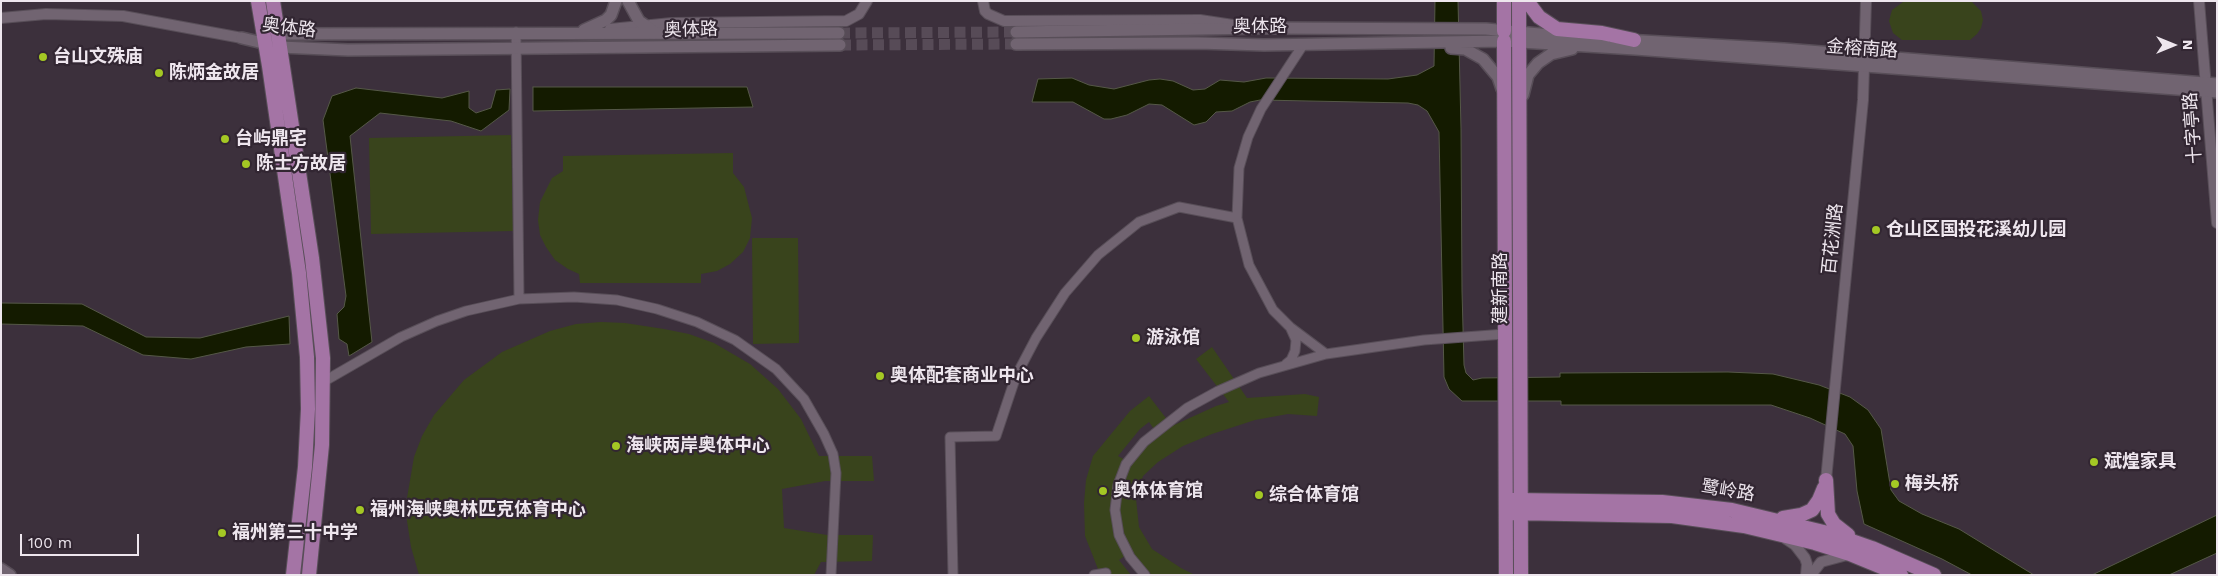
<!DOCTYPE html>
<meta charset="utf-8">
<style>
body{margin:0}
#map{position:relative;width:2218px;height:576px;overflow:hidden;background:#3c303c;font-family:"Work Sans",sans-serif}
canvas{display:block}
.frame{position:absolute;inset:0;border:2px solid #eee6ee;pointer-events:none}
.north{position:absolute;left:2148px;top:20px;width:50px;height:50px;-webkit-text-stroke:4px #322632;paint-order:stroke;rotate:90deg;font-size:14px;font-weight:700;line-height:20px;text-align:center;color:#eee6ee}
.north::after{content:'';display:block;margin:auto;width:18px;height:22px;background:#eee6ee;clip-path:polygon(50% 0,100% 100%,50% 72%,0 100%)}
.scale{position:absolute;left:20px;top:534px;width:119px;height:22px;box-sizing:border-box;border:2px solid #eee6ee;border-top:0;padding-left:6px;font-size:15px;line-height:18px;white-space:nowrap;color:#eee6ee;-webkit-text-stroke:4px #322632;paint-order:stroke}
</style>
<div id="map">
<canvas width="2218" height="576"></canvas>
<div class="frame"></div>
<div class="north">N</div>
<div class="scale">100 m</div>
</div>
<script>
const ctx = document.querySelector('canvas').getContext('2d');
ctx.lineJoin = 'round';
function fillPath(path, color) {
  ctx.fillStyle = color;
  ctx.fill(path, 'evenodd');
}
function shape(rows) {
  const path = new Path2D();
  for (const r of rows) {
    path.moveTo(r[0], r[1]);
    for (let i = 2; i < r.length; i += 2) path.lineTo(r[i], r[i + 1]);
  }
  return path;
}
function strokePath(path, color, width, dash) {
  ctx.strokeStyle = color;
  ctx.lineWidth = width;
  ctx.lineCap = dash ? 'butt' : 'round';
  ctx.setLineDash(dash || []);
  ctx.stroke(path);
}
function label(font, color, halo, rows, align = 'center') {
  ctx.font = font + ' "Work Sans","Noto Sans SC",sans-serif';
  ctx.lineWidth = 4.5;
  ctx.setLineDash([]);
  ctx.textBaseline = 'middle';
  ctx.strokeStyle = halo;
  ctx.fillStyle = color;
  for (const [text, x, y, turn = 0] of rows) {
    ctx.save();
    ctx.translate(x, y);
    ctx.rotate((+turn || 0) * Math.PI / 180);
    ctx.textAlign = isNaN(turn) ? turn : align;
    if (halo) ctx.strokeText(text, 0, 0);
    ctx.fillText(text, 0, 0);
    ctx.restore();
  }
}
fillPath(shape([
 [1903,2,1972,2,1981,11,1983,20,1981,28,1977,34,1970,40,1902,40,1893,33,1889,21,1892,10],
 [511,135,513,231,371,234,369,138],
 [733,153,733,173,744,187,752,218,750,238,743,252,730,264,717,271,701,274,701,283,580,283,579,274,568,269,555,260,546,247,540,235,538,220,540,202,552,178,563,171,563,156],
 [752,238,798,238,799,343,753,344],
 [601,322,625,323,664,329,689,334,714,343,750,364,778,389,801,419,819,456,872,456,874,481,825,481,782,489,784,528,827,535,873,535,872,561,821,562,814,575,419,575,411,547,407,521,407,498,414,457,422,436,434,415,464,380,502,352,550,331,576,324],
 [1212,347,1247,398,1305,394,1319,397,1317,416,1288,414,1255,420,1212,434,1183,446,1158,462,1143,476,1136,499,1139,527,1152,549,1181,568,1195,575,1152,575,1139,562,1132,551,1119,560,1131,575,1103,575,1098,569,1085,536,1084,503,1086,480,1093,456,1130,411,1149,396,1172,426,1216,406,1229,402,1196,359],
 [1149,422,1159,436,1146,445,1131,463,1118,456,1140,429]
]), '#39441c');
const water = shape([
 [1435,1,1458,1,1461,129,1462,291,1464,365,1466,373,1473,380,1482,378,1560,377,1560,373,1728,372,1773,374,1819,385,1850,397,1868,410,1881,429,1891,490,1899,501,1922,514,1959,529,2034,575,1972,575,1942,559,1864,524,1857,491,1853,446,1845,434,1810,418,1771,405,1561,405,1561,401,1462,401,1449,389,1444,377,1439,132,1427,111,1418,105,1408,103,1260,100,1250,102,1232,111,1216,112,1206,122,1194,125,1162,105,1149,104,1127,115,1111,119,1104,119,1073,102,1032,102,1038,79,1072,78,1089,85,1114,89,1149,80,1160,79,1173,81,1193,90,1205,89,1220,80,1244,82,1266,78,1388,79,1417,75,1434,66,1435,1],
 [533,87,747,87,753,107,533,111,533,87],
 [356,88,442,98,469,91,469,108,476,113,491,108,496,90,510,89,509,110,481,131,451,121,380,113,350,136,372,342,349,356,347,344,339,339,337,314,344,307,346,296,323,120,332,96,356,88],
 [1,303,82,304,146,337,200,338,289,316,290,344,246,347,191,359,143,355,83,326,1,324,1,303],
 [2217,515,2217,553,2169,575,2092,575,2217,515]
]);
fillPath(water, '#141b00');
strokePath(water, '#555847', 1);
strokePath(shape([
 [839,33,1016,32],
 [840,45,1016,44]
]), '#574b57', 11, [11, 5.5]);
const minor = shape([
 [516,32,519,299],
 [1303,45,1261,109,1248,137,1239,168,1237,218,1249,265,1273,310,1290,327,1326,354],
 [1286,364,1291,360,1295,351,1296,340,1291,329],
 [323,382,401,337,437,321,466,311,519,299,574,297,617,300,657,309,697,322,735,340,776,369,804,399,824,434,833,454,836,473,831,575],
 [953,575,950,437,996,436,1016,376,1036,338,1065,293,1098,255,1139,222,1179,207,1237,218],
 [1094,575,1106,573],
 [1145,575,1130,557,1119,535,1115,510,1118,485,1126,464,1144,442,1187,408,1218,391,1259,373,1326,354,1424,340,1505,334]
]);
const tertiary = shape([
 [983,1,985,11,988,14,1004,21,1200,20,1233,25],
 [2199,1,2217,223],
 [1,18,46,14,123,16,242,38],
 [610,29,672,23,846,21,859,14,867,1],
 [1826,480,1863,100,1866,1],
 [1786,539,1795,545,1805,558,1807,564,1806,575],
 [1811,575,1821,562,1847,555]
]);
const secondary = shape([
 [628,1,639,21,656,33],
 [584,30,606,20,611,15,616,1],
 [1016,32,1264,28,1486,29,1604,40],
 [271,34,839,33],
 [242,38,280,47,348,50,840,45],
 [1625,40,1784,49,2217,84],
 [1016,44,1198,43,1264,45,1504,41,1635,49,2217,92],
 [1451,48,1465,49,1483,59,1498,77,1502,89],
 [1523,95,1528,75,1538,63,1551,54,1572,49],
 [1,569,10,575]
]);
const primary = shape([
 [258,1,269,66,299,273,307,357,308,409,305,467,293,575],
 [273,1,312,258,323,358,322,445,309,575],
 [1504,1,1504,31],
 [1519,1,1521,575],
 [1527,1,1539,17,1557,29,1602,33,1634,40],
 [1504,41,1506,575],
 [1826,480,1828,514,1834,524,1848,535],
 [1513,500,1662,502,1732,510,1832,534,1872,548,1934,575],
 [1512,513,1672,516,1744,526,1815,543,1850,554,1901,575],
 [1783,518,1801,515,1812,510,1819,500,1824,488]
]);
strokePath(minor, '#584e58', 11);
strokePath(tertiary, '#584e58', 12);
strokePath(secondary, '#584e58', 14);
strokePath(primary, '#584e58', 16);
strokePath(minor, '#716471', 9);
strokePath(tertiary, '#716471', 10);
strokePath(secondary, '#716471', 11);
strokePath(primary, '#a474a5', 14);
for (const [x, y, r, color] of [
 [43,57,5,"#a4c824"],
 [159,73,5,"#a4c824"],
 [225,139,5,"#a4c824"],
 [246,164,5,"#a4c824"],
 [1876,230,5,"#a4c824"],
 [1136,338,5,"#a4c824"],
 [880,376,5,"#a4c824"],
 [616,446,5,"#a4c824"],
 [2094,462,5,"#a4c824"],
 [1895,484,5,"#a4c824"],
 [1103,491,5,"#a4c824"],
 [1259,495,5,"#a4c824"],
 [360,510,5,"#a4c824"],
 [222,533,5,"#a4c824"]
]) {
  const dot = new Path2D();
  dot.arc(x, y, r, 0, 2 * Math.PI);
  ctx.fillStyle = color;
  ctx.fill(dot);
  strokePath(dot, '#322632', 2);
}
label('18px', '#eee6ee', '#322632', [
 ["奥体路",1260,27],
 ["奥体路",289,28,7],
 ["奥体路",691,30,-1],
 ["金榕南路",1862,49,4],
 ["十字亭路",2193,128,-94],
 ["百花洲路",1833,239,-84],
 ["建新南路",1501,288,-90],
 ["鹭岭路",1728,491,9]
]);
label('bold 18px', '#eee6ee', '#322632', [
 ["台山文殊庙",53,57],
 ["陈炳金故居",169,73],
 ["台屿鼎宅",235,139],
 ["陈士方故居",256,164],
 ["仓山区国投花溪幼儿园",1886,230],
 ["游泳馆",1146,338],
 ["奥体配套商业中心",890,376],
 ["海峡两岸奥体中心",626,446],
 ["斌煌家具",2104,462],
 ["梅头桥",1905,484],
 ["奥体体育馆",1113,491],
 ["综合体育馆",1269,495],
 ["福州海峡奥林匹克体育中心",370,510],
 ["福州第三十中学",232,533]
], 'left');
</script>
